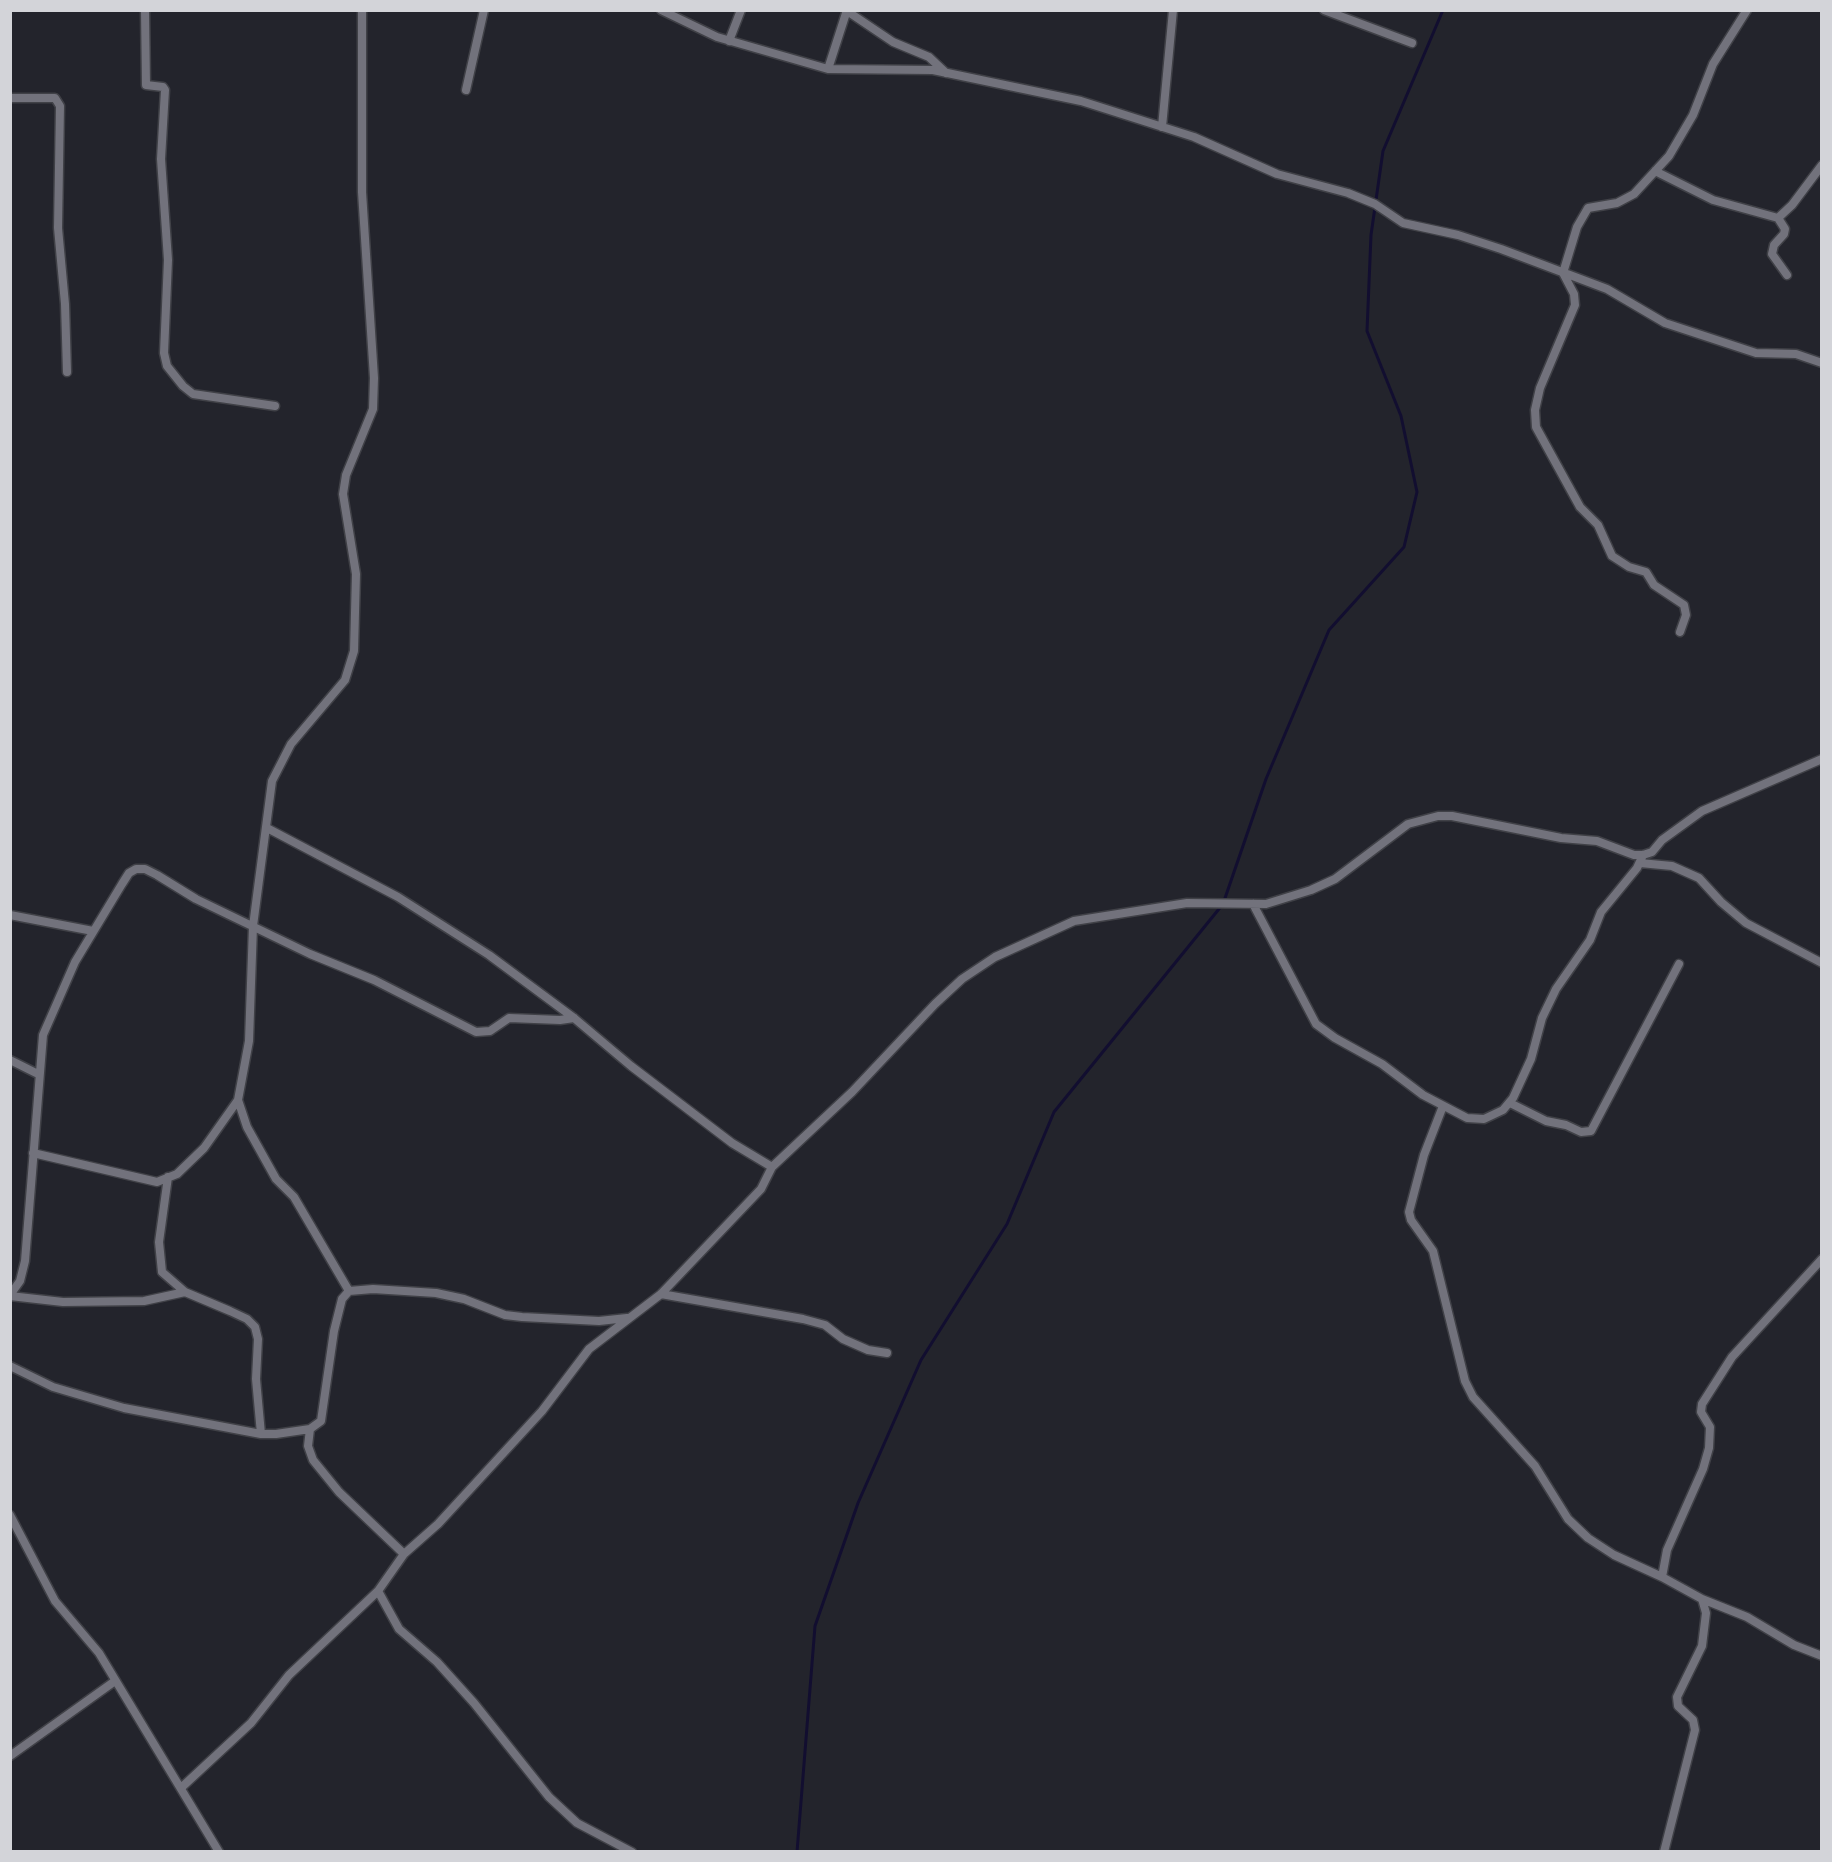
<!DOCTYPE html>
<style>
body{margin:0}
#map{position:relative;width:1832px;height:1862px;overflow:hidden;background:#23242c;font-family:Lato,sans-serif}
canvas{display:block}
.frame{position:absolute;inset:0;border:12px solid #d3d4d9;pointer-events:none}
</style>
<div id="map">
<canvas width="1832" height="1862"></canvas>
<div class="frame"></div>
</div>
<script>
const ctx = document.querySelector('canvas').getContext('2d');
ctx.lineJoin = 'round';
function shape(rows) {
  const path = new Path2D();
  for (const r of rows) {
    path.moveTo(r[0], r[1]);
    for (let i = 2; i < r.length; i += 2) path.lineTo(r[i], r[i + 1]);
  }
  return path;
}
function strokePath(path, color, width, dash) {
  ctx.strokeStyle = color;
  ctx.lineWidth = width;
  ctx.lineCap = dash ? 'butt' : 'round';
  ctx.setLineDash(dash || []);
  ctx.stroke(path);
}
strokePath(shape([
 [797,1852,815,1626,858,1503,921,1360,1007,1224,1054,1112,1223,904,1266,779,1329,630,1404,547,1417,492,1401,416,1367,331,1371,235,1383,151,1443,10]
]), '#120e30', 3);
const street = shape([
 [145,10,146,85,163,87,165,90,161,159,168,260,164,353,167,366,183,386,193,394,275,406],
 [661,10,717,37,828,69,933,70,1081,101,1194,137,1277,174,1348,193,1375,204,1403,223,1458,235,1501,249,1607,289,1665,323,1756,353,1796,354,1822,363],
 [1324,10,1412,43],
 [847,11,893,42,929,57,946,73],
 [729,41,741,10],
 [828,69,847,10],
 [466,90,484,10],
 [10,98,55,98,60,106,58,228,65,304,67,372],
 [1162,127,1173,10],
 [1655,171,1713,200,1778,218,1785,229,1784,234,1774,245,1772,254,1787,275],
 [1778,218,1792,205,1822,165],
 [1680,632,1686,615,1684,605,1654,585,1646,572,1629,567,1612,556,1598,525,1580,507,1536,427,1535,410,1540,388,1575,305,1574,294,1563,273,1577,227,1588,208,1617,203,1634,194,1669,156,1693,115,1713,64,1747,10],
 [267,828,398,897,489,955,574,1018,631,1066,732,1143,772,1167],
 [1640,863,1672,866,1699,878,1721,902,1746,923,1822,963],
 [1253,904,1316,1024,1335,1038,1382,1064,1423,1095,1467,1118,1484,1119,1503,1110,1513,1098,1531,1059,1542,1018,1556,989,1590,940,1601,912,1637,868,1643,855],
 [10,915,93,931],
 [10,1060,38,1074],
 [238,1100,247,1127,276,1179,294,1197,349,1291],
 [1510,1103,1546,1121,1566,1125,1581,1132,1591,1131,1679,964],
 [1443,1106,1424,1155,1409,1212,1411,1220,1433,1251,1465,1381,1473,1397,1535,1466,1568,1519,1588,1538,1614,1555,1662,1577,1702,1599,1706,1613,1702,1646,1677,1697,1678,1706,1693,1720,1695,1730,1664,1852],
 [33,1153,157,1182,177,1174,204,1148,238,1100,249,1041,253,926,272,781,291,744,345,680,354,651,356,574,343,494,346,475,373,409,374,378,362,192,362,10],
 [168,1177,159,1242,162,1272,185,1292,230,1311,247,1319,255,1327,258,1339,256,1379,261,1434],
 [661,1294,803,1319,825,1325,843,1339,868,1350,887,1353],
 [10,1295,20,1281,25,1261,43,1035,75,962,122,884,129,873,136,869,145,869,157,875,196,899,310,954,374,980,476,1032,490,1031,509,1018,560,1020,574,1018],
 [10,1296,63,1302,144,1301,185,1292],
 [10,1366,53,1387,124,1408,261,1434,276,1434,310,1429,321,1421,334,1331,342,1299,349,1291,373,1289,436,1293,464,1299,505,1315,522,1317,599,1321,627,1318],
 [310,1429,308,1446,313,1460,339,1492,404,1554],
 [10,1515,55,1601,99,1653,219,1852],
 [1662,1577,1667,1550,1703,1469,1709,1448,1710,1427,1701,1412,1702,1404,1732,1357,1822,1259],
 [378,1591,399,1629,437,1662,474,1703,549,1797,577,1823,632,1852],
 [1702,1599,1747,1617,1794,1645,1822,1656],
 [10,1756,115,1681],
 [182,1787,251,1723,289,1675,378,1591,404,1554,438,1524,542,1411,589,1349,661,1294,761,1189,772,1167,852,1092,935,1004,962,979,995,957,1074,921,1187,903,1266,904,1311,890,1335,879,1408,824,1438,816,1452,816,1561,838,1597,841,1634,855,1643,855,1652,852,1662,840,1702,811,1822,759]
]);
strokePath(street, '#404147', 11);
strokePath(street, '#72727c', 8);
</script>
